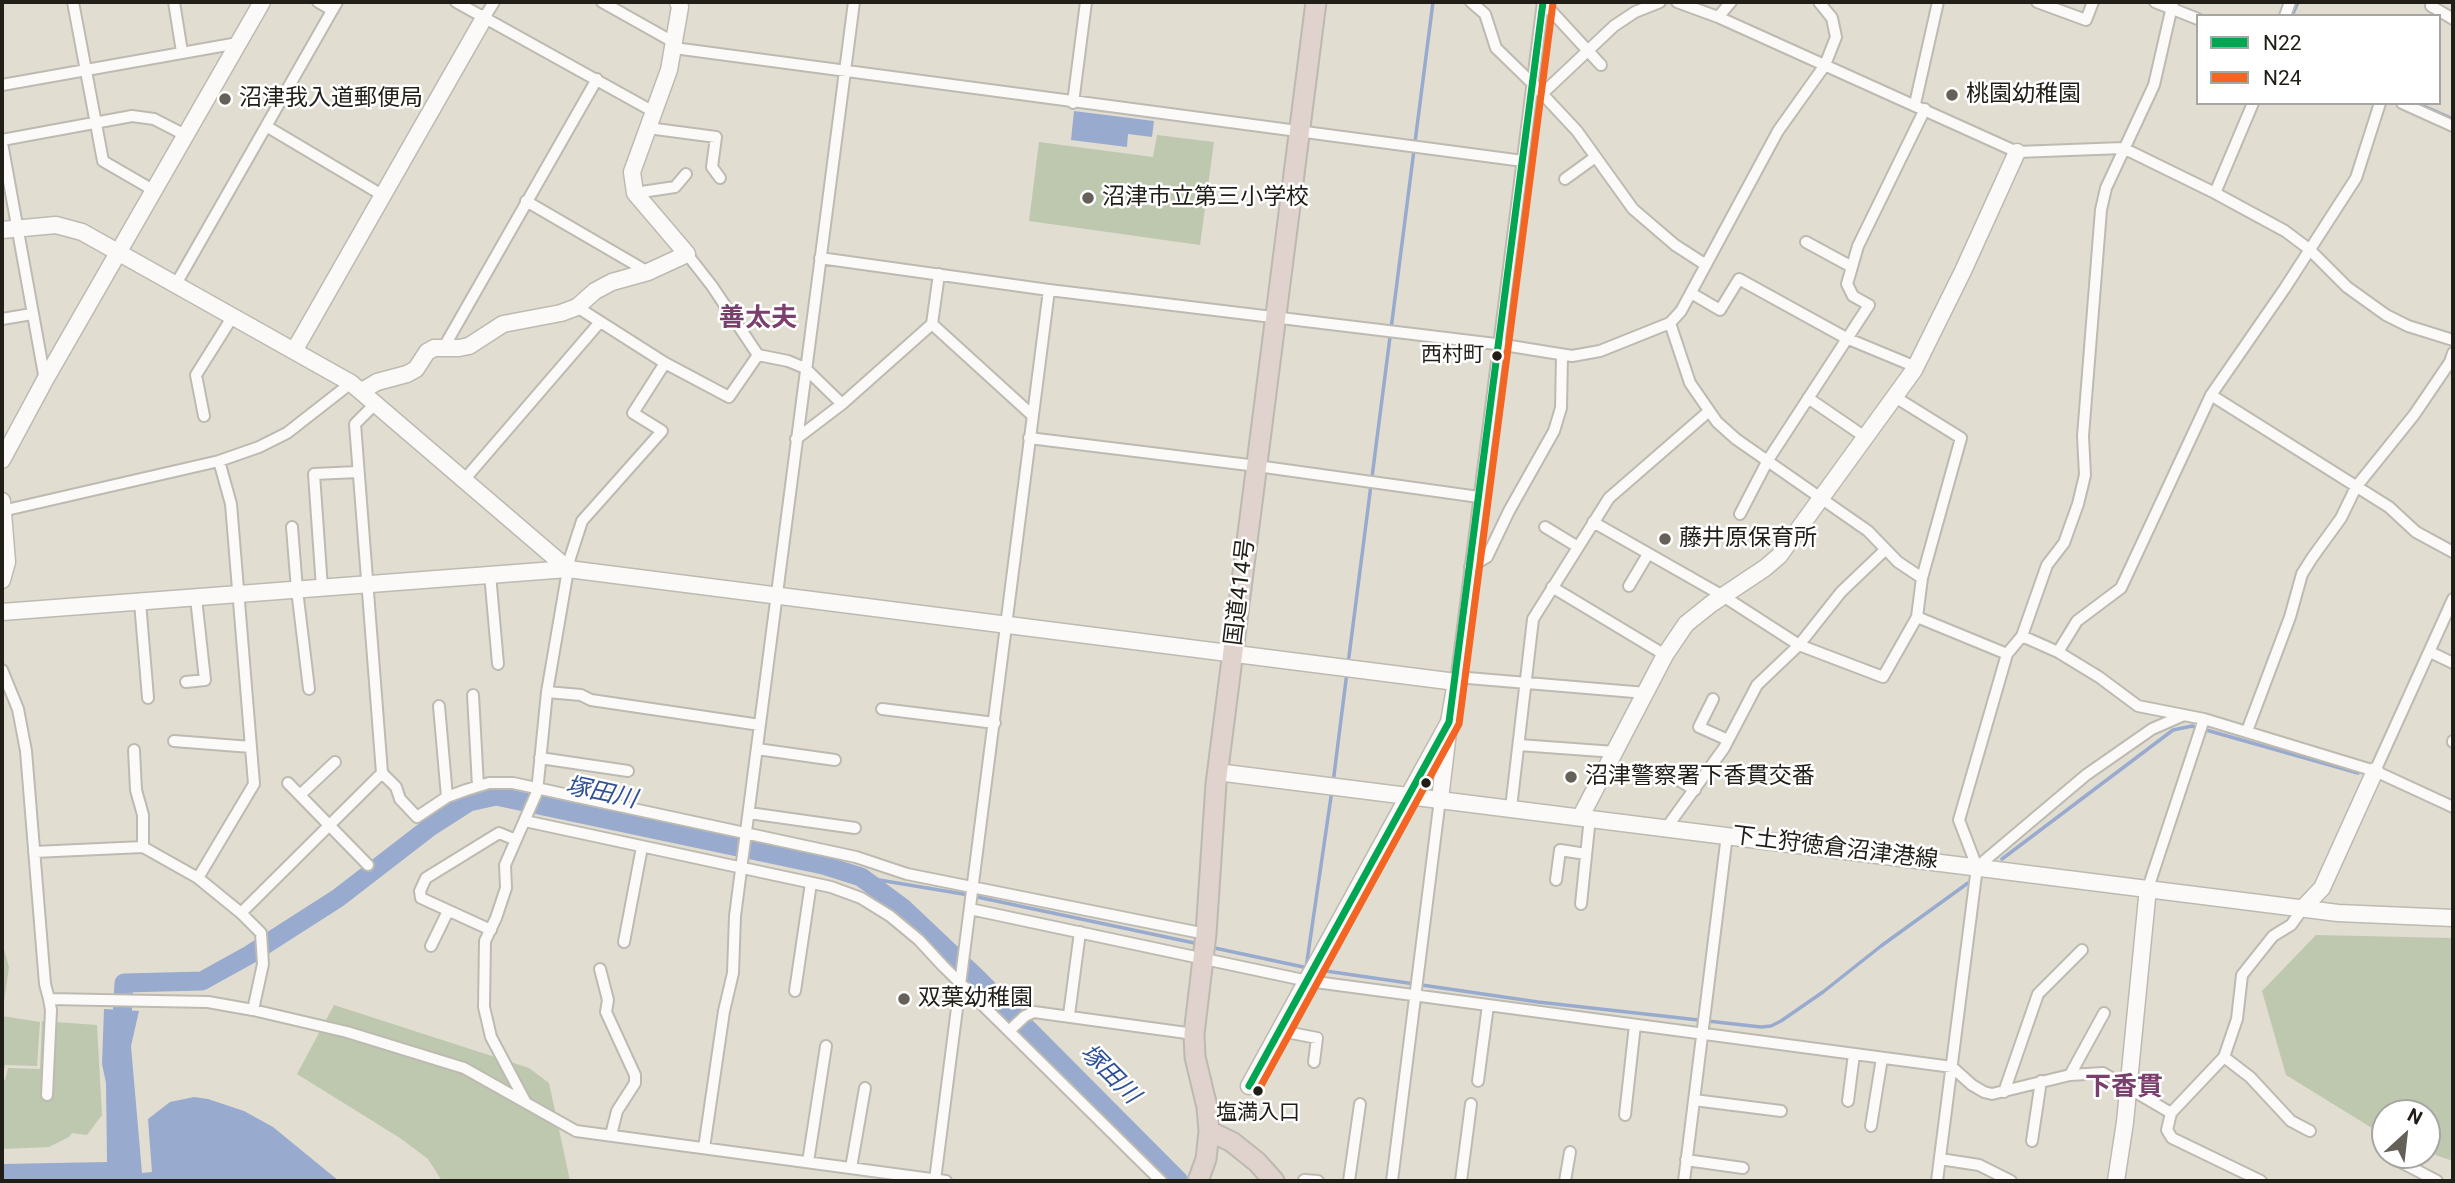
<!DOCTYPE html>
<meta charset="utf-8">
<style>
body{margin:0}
#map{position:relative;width:2455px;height:1183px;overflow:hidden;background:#e2ddd1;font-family:Roboto,sans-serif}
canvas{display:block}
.frame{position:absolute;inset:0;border:4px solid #211e17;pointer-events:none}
.legend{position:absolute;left:2196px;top:14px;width:245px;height:91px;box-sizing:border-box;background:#fff;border:2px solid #a6a5a2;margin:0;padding:9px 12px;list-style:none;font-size:21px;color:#211e17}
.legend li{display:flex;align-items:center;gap:14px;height:35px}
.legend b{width:35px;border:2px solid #a6a5a2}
.north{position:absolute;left:2371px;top:1099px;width:70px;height:70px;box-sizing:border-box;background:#fff;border:2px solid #a6a5a2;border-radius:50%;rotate:27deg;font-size:19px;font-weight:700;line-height:28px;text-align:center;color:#211e17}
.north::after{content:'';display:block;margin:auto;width:24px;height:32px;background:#656158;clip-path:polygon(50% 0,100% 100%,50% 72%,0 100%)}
</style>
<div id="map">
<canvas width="2455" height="1183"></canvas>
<div class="frame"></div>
<ul class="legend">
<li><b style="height:9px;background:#00a651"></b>N22</li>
<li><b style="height:9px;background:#f26522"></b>N24</li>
</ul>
<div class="north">N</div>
</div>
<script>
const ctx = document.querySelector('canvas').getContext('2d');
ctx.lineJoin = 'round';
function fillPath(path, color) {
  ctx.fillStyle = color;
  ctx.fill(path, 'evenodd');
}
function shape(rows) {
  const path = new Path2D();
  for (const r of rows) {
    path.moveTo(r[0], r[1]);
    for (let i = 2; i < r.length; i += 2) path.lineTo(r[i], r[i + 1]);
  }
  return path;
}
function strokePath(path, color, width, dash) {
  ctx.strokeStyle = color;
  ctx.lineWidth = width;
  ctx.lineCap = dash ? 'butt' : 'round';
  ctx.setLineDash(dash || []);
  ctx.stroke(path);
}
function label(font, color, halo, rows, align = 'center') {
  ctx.font = font + ' Roboto,"Noto Sans JP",sans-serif';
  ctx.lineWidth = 5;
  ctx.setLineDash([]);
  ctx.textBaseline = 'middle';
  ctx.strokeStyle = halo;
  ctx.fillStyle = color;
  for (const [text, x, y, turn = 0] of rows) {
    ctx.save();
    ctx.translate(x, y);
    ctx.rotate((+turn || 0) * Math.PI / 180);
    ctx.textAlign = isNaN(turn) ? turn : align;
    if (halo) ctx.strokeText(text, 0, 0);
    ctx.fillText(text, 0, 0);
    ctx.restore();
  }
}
fillPath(shape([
 [1157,135,1214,142,1200,245,1029,221,1039,142,1153,157],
 [2316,935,2453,938,2453,1161,2427,1152,2427,1113,2385,1113,2385,1136,2286,1075,2262,991],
 [2,942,9,967,2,1016,40,1022,37,1066,5,1065,2,1079],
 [334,1005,529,1068,549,1083,570,1181,442,1181,428,1159,400,1138,297,1074],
 [42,1021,97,1025,102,1115,87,1135,72,1133,69,1137,49,1147,2,1149,2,1081,5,1080,8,1068,40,1069]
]), '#bdc8af');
fillPath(shape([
 [1074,111,1154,121,1152,137,1128,134,1127,147,1071,140],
 [104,1009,139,1011,131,1046,142,1173,152,1172,148,1119,170,1102,194,1097,208,1099,244,1111,273,1127,339,1181,2,1181,2,1164,107,1162,106,1083,102,1064]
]), '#98abce');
strokePath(shape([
 [2292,16,2298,2],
 [2417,103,2453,119],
 [1348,664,1433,2],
 [1333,783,1347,672],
 [2002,859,2173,730,2192,726,2358,773],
 [861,877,963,894,1199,944],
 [1210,947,1308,968],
 [1306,968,1332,790],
 [1319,970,1538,1002,1761,1027,1771,1026,1781,1021,1823,992,1881,946,1968,883]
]), '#98abce', 3.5);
strokePath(shape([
 [121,1035,124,983,202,981,249,955,338,898,430,827,469,802,496,796,823,865,861,877,903,908,978,979,1179,1181]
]), '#98abce', 19);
const street = shape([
 [73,2,103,161,153,190],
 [174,2,182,52],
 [318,2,332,10],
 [456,2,654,112],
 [602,2,675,43],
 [1471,2,1485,14,1496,48,1533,84,1577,131,1633,209,1675,245,1706,265],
 [1543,2,1601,65],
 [1677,2,1718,17,2017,152,2123,148,2215,193,2285,231,2309,249,2347,287,2386,315,2408,326,2453,340],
 [2037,2,2086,20,2093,2],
 [2155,2,2198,19],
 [2431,6,2453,19],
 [2285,16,2290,2],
 [1718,17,1731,2],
 [484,18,494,2],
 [674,48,1523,161],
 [2,85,238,43],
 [1543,93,1614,26,1635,12,1660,2],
 [1073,103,1086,2],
 [2402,103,2453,126],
 [1915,104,1938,2],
 [266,126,382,195],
 [648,128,716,137,712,167,720,178],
 [2,140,132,116,154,119,185,135],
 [2,143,45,380],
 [1565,179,1594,158],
 [635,193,675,187,686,174],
 [2215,193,2253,103],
 [526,201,648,272],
 [1806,242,1852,267],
 [687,254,712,286,758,355,788,361,805,368,842,404],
 [820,258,1049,290,1504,345,1572,356,1600,351,1670,323,1681,311,1778,131,1825,65,1836,37,1832,18,1819,2],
 [176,284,337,2],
 [1691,293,1720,310,1739,279,1846,338,1916,367],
 [577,307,665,363,729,397,758,355],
 [2,319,32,314],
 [1670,323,1690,383,1717,422,1736,439,1868,531,1898,562,1922,578,1917,617,2007,654],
 [932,324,1032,415],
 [444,347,597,79],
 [2211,395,2389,507,2416,532,2453,552],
 [1895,397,1961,438,1922,578],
 [1808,398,1865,437],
 [204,416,196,375,233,316],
 [1029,438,1257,466,1479,497],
 [796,439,842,404,932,324,939,274],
 [464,480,600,322],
 [2,511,219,461,259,447,287,433,351,383],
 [1740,514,1768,460,1869,305,1853,296,1847,284,1858,246,1925,109],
 [1593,522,1723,596,1799,645,1883,677,1917,617],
 [292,527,297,590,309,689],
 [1545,527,1578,547],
 [1470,567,1487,557,1509,511,1554,431,1561,408,1562,355],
 [490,574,498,664],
 [1629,586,1648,554],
 [1552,587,1665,655],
 [322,588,314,474,358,472],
 [2453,599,2375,771,2453,807],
 [140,602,148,698],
 [2022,636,2058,652,2099,677,2138,706,2204,719,2375,771],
 [2058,652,2077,621,2121,588,2211,395,2285,288,2356,178,2380,103],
 [2430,652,2453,663],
 [2,670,18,709,26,751,45,984,49,999,208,1002,253,1010,347,1032,464,1068,576,1131,946,1181],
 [1456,677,1646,693],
 [186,682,205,680,196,598],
 [1456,682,1543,2],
 [547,692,581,695,591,700,760,725],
 [473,695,478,786],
 [1713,699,1699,727,1728,740],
 [439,706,447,797],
 [882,709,995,723],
 [2247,731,2290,617,2302,574,2312,558,2341,518,2356,487,2414,415,2450,362,2453,353],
 [174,741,251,747],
 [2453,742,2453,741],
 [1519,745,1615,752],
 [757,749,835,760],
 [134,750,136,790,143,815,143,847],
 [540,758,628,771],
 [1665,772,1695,790],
 [382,773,396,787,400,799,417,817,447,797,466,790,489,783,513,783,856,857,907,874,1206,934],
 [288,783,368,865],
 [300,795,335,762],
 [1511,808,1533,619,1609,498,1708,412],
 [749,813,855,828],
 [525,821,831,887,861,898,890,916,919,940,943,966,1161,1181],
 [1667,827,1724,748,1757,685,1799,645,1841,592,1885,550],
 [34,852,143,847,198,878,241,913,261,933,263,964,253,1010],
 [1977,867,2086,775,2152,729,2184,715],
 [198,878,254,784,231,504,219,461],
 [1556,880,1560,850,1586,854],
 [2148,888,2204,719],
 [1581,904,1590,817],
 [970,909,1308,981,1952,1067,1972,1085,1984,1092,1992,1094,2070,1075,2103,1073,2171,1113],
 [241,913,382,773,355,424,376,403],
 [491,930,421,898,420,891,426,878,499,833,516,840],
 [624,942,642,847],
 [431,946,448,911],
 [600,969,608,1000,606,1012,635,1075,635,1083,617,1111,611,1135],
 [795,991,811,883],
 [1069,1015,1080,932],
 [1010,1030,1025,1016,1034,1012,1194,1034],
 [1281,1031,1317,1038,1314,1062],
 [2224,1057,2250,1077,2291,1121,2310,1131],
 [2070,1075,2104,1013],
 [1478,1081,1488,1005],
 [2004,1092,2038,994,2082,950],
 [47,1095,51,1010,49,999],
 [1694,1100,1781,1111],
 [525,1101,491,1037,484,1007,485,941,496,918,506,888,505,865,537,792,547,692,570,558,582,521,662,431,633,413,665,363],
 [1848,1101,1854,1054],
 [1625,1115,1635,1025],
 [1871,1126,1882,1058],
 [2032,1141,2041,1081],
 [704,1148,724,1011,733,973,735,916,854,2],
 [1940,1159,1979,1165,2011,1181],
 [1686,1160,1743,1168],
 [2399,1161,2437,1181],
 [808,1162,826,1046],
 [851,1168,865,1088],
 [935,1180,1049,290],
 [1304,1180,1318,1181],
 [1349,1181,1360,1104],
 [1392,1181,1440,799],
 [1461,1181,1471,1104],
 [1565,1181,1570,1152],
 [1684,1181,1727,835],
 [1937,1181,1977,867,1959,820,2007,654,2022,636,2047,565,2064,543,2078,504,2085,475,2083,436,2101,210,2106,188,2154,85,2173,2],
 [2261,1181,2172,1138,2167,1130,2171,1113,2224,1057,2237,1019,2242,975,2273,936,2291,925,2304,907]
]);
const secondary = shape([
 [2,230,56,225,82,232,351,383,568,569],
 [294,351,484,18],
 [362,391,377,382,407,374,416,369,427,352,434,348,459,348,469,346,503,324,561,313,577,307,595,291,612,282,648,272,687,254,635,193,632,172,669,70,680,7,678,2],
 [2,460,45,380,262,2],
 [2,501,7,562,2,580],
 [2,612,568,569,1456,682,1449,722,1249,1086],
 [1217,772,2338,913,2453,918],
 [1440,799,1448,732],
 [1581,816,1665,655,1686,624,1711,604,1765,568,1779,556,1914,370,1963,271,2017,152],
 [2304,907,2322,888,2375,771],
 [2116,1181,2125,1122,2148,888]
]);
const highway = shape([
 [1209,1131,1232,1142,1257,1162,1274,1181],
 [1198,1181,1206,1159,1209,1131,1207,1107,1195,1057,1194,1034,1206,934,1216,784,1316,2]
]);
strokePath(street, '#bdbab1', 14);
strokePath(secondary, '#bdbab1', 19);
strokePath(highway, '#bcb9b3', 23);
strokePath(street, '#fbfaf8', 10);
strokePath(secondary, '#fbfaf8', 16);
strokePath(highway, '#e0d2cd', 19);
strokePath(shape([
 [1249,1086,1449,722,1543,2]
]), '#00a651', 7);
strokePath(shape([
 [1258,1091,1459,724,1553,3]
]), '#f26522', 7);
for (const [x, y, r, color] of [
 [1952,95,7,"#656158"],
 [225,99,7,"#656158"],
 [1088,198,7,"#656158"],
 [1497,356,6,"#211e17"],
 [1665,539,7,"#656158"],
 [1571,777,7,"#656158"],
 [1426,783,6,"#211e17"],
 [904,999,7,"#656158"],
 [1258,1091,6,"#211e17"]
]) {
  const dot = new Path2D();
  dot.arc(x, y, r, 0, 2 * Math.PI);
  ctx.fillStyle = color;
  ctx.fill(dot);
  strokePath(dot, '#fff', 2.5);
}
label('21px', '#211e17', '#fff', [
 ["西村町",1484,356],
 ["塩満入口",1258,1114,"center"]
], 'right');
label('23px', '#211e17', '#fff', [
 ["桃園幼稚園",1966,95],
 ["沼津我入道郵便局",239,99],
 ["沼津市立第三小学校",1102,198],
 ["藤井原保育所",1679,539],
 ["沼津警察署下香貫交番",1585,777],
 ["双葉幼稚園",918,999]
], 'left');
label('23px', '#211e17', '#fff', [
 ["国道414号",1241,592,-83],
 ["下土狩徳倉沼津港線",1835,849,7]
]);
label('italic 24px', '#2f5196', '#fff', [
 ["塚田川",601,794,12],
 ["塚田川",1109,1075,45]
]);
label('bold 26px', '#79406d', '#fff', [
 ["善太夫",758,319],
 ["下香貫",2124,1088]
]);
</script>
